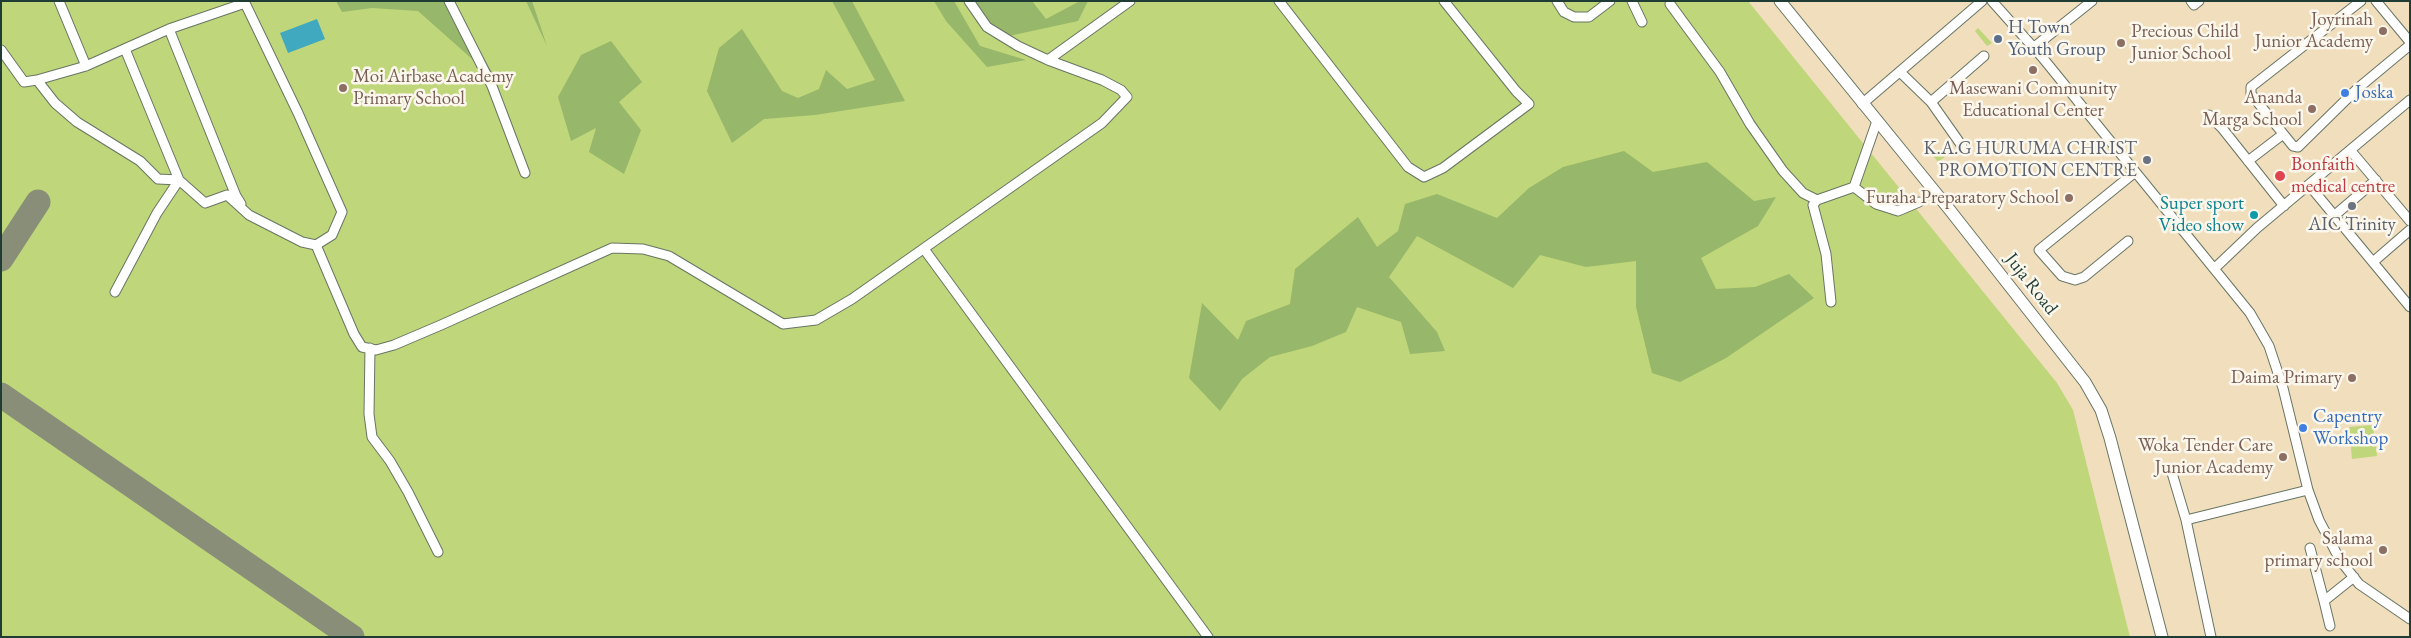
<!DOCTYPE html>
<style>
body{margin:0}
#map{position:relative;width:2411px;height:638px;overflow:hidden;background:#f0debc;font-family:"EB Garamond",serif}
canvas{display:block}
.frame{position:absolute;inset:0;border:2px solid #1f3d34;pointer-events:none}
</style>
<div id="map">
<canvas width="2411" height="638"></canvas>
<div class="frame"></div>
</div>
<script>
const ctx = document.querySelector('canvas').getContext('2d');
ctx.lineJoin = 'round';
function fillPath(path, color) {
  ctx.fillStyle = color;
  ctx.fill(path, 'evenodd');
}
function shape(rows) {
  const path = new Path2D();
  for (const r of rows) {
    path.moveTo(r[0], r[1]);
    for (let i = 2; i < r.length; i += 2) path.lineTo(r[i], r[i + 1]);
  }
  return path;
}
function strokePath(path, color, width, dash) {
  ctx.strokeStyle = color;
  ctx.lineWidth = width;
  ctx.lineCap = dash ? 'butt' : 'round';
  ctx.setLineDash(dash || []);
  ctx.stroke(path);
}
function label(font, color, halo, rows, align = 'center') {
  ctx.font = font + ' "EB Garamond",serif';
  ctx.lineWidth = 5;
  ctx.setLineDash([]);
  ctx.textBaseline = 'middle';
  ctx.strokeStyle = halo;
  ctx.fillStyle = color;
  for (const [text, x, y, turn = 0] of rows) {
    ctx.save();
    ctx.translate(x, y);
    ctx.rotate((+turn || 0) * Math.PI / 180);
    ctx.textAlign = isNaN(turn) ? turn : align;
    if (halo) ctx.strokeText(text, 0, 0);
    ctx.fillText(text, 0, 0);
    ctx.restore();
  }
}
fillPath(shape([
 [1,1,1748,1,2057,383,2073,410,2130,637,1,637],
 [1978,28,1992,43,1987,46,1975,31],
 [1933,148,1939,154,1946,149,1950,153,1938,162,1929,151],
 [2373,425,2377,456,2352,459,2349,427]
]), '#bfd67a');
fillPath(shape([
 [336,1,450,1,498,82,418,11,372,8,342,12],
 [526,1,532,1,547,46],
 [832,1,852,1,905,101,815,115,764,119,732,143,707,91,719,48,742,29,782,91,798,98,819,89,826,70,847,89,875,80],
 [934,1,954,1,980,46,1026,60,987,67,946,21],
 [970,1,1032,1,1046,19,1080,1,1088,1,1078,21,995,39],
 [611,41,642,82,619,102,641,130,624,174,589,152,596,128,571,141,558,97,581,55],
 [1624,151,1653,172,1707,162,1754,201,1776,197,1758,226,1701,258,1716,289,1755,287,1789,274,1814,298,1726,358,1680,382,1652,373,1636,307,1636,261,1586,267,1540,255,1513,288,1417,236,1389,277,1437,332,1445,351,1410,354,1401,322,1357,307,1346,332,1312,346,1270,357,1242,379,1220,411,1189,378,1202,303,1238,340,1246,321,1290,304,1295,269,1358,217,1377,247,1398,231,1405,204,1437,194,1497,218,1529,188,1563,167]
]), '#97b76a');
fillPath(shape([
 [317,19,325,39,288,53,280,33]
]), '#40a9c0');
strokePath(shape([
 [1,259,38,202],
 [1,395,352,637]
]), '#888e78', 25);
const street = shape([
 [59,1,86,66],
 [244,1,298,113,342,212,332,235,316,245],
 [449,1,492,86,525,173],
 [1279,1,1408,167,1424,177,1443,168,1529,104,1516,91,1444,1],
 [1557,1,1564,12,1574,17,1589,17,1610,1],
 [1632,1,1642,22],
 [1992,1,2042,57,2250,313,2269,346,2283,388,2308,490,2319,520,2340,560,2359,584,2410,619],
 [2191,1,2194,5,2199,1],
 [2361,1,2251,87,2251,94,2293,146,2298,147,2357,89,2410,45],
 [2376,1,2410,42],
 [1670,4,1720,72,1750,124,1783,171,1803,193,1817,200,1854,187,1877,121],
 [169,29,236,196,241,204],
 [2033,48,2092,1],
 [1,50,24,82,37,80,55,103,77,122,140,161,158,179,179,180,205,203,227,195,249,215,302,242,316,245,354,334,362,347,376,350,394,345,441,325,612,248,643,249,669,256,783,324,816,320,852,299,1102,123,1127,97,1121,90,1102,80,1048,60,1018,46,987,27,969,1],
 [1048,60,1130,1],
 [1900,72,1931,102,1962,146],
 [37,80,86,66,169,29,245,3],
 [1931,102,1984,56],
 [1862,104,1982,1],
 [2209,115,2222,128,2284,206],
 [2351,151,2410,221],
 [2248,161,2282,135],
 [2309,185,2410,307],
 [1854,187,1876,204,1898,211,1919,202],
 [1817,200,1813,205,1826,254,1831,302],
 [2335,215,2376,180],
 [2128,241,2084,277,2075,280,2062,276,2039,250,2134,173],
 [924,249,1208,637],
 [2373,262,2410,230],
 [2215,268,2257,228,2410,100],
 [115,292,157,213,179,180,125,49],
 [370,348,369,414,372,437,390,461,408,492,438,552],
 [2172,473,2186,520],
 [2310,548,2324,601,2354,577],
 [2324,601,2330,626],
 [2211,637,2186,520,2308,490]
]);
const secondary = shape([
 [1780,1,1949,209,2085,382,2101,410,2110,438,2162,637]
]);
strokePath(street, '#687564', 11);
strokePath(secondary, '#687564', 13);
strokePath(street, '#fff', 9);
strokePath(secondary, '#fff', 11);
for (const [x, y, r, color] of [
 [2383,31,5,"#8d6e63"],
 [1998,39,5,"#5c6f8a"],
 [2121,43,5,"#8d6e63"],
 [2033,70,5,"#8d6e63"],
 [343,88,5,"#8d6e63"],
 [2345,93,5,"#3f7fe0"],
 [2312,109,5,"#8d6e63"],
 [2147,160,5,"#6b7280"],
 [2280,176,6,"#e0444e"],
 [2069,198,5,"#8d6e63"],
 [2352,206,5,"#6b7280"],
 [2254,215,5,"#0f9aa8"],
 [2352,378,5,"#8d6e63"],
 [2303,428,5,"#3f7fe0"],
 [2283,457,5,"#8d6e63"],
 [2383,550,5,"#8d6e63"]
]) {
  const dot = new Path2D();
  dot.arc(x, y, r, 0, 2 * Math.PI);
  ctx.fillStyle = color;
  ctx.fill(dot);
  strokePath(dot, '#fbf7ec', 2);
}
label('19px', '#785e54', '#fbf7ec', [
 ["Joyrinah",2373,20],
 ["Junior Academy",2373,42],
 ["Precious Child",2131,32,"left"],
 ["Junior School",2131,54,"left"],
 ["Moi Airbase Academy",353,77,"left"],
 ["Primary School",353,99,"left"],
 ["Masewani Community",2033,89,"center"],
 ["Educational Center",2033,111,"center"],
 ["Ananda",2302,98],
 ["Marga School",2302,120],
 ["Furaha Preparatory School",2059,198],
 ["Daima Primary",2342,378],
 ["Woka Tender Care",2273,446],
 ["Junior Academy",2273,468],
 ["Salama",2373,539],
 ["primary school",2373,561]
], 'right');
label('19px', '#4e5e75', '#fbf7ec', [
 ["H Town",2008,28],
 ["Youth Group",2008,50]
], 'left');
label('19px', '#366cbe', '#fbf7ec', [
 ["Joska",2355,93],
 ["Capentry",2313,417],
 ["Workshop",2313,439]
], 'left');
label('19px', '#5b616d', '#fbf7ec', [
 ["K.A.G HURUMA CHRIST",2137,149],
 ["PROMOTION CENTRE",2137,171],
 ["AIC Trinity",2352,225,"center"]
], 'right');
label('19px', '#be3a42', '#fbf7ec', [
 ["Bonfaith",2291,165],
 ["medical centre",2291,187]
], 'left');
label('19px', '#0d838f', '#fbf7ec', [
 ["Super sport",2244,204],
 ["Video show",2244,226]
], 'right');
label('19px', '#1f3d34', '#fbf7ec', [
 ["Juja Road",2031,284,52]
]);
</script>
